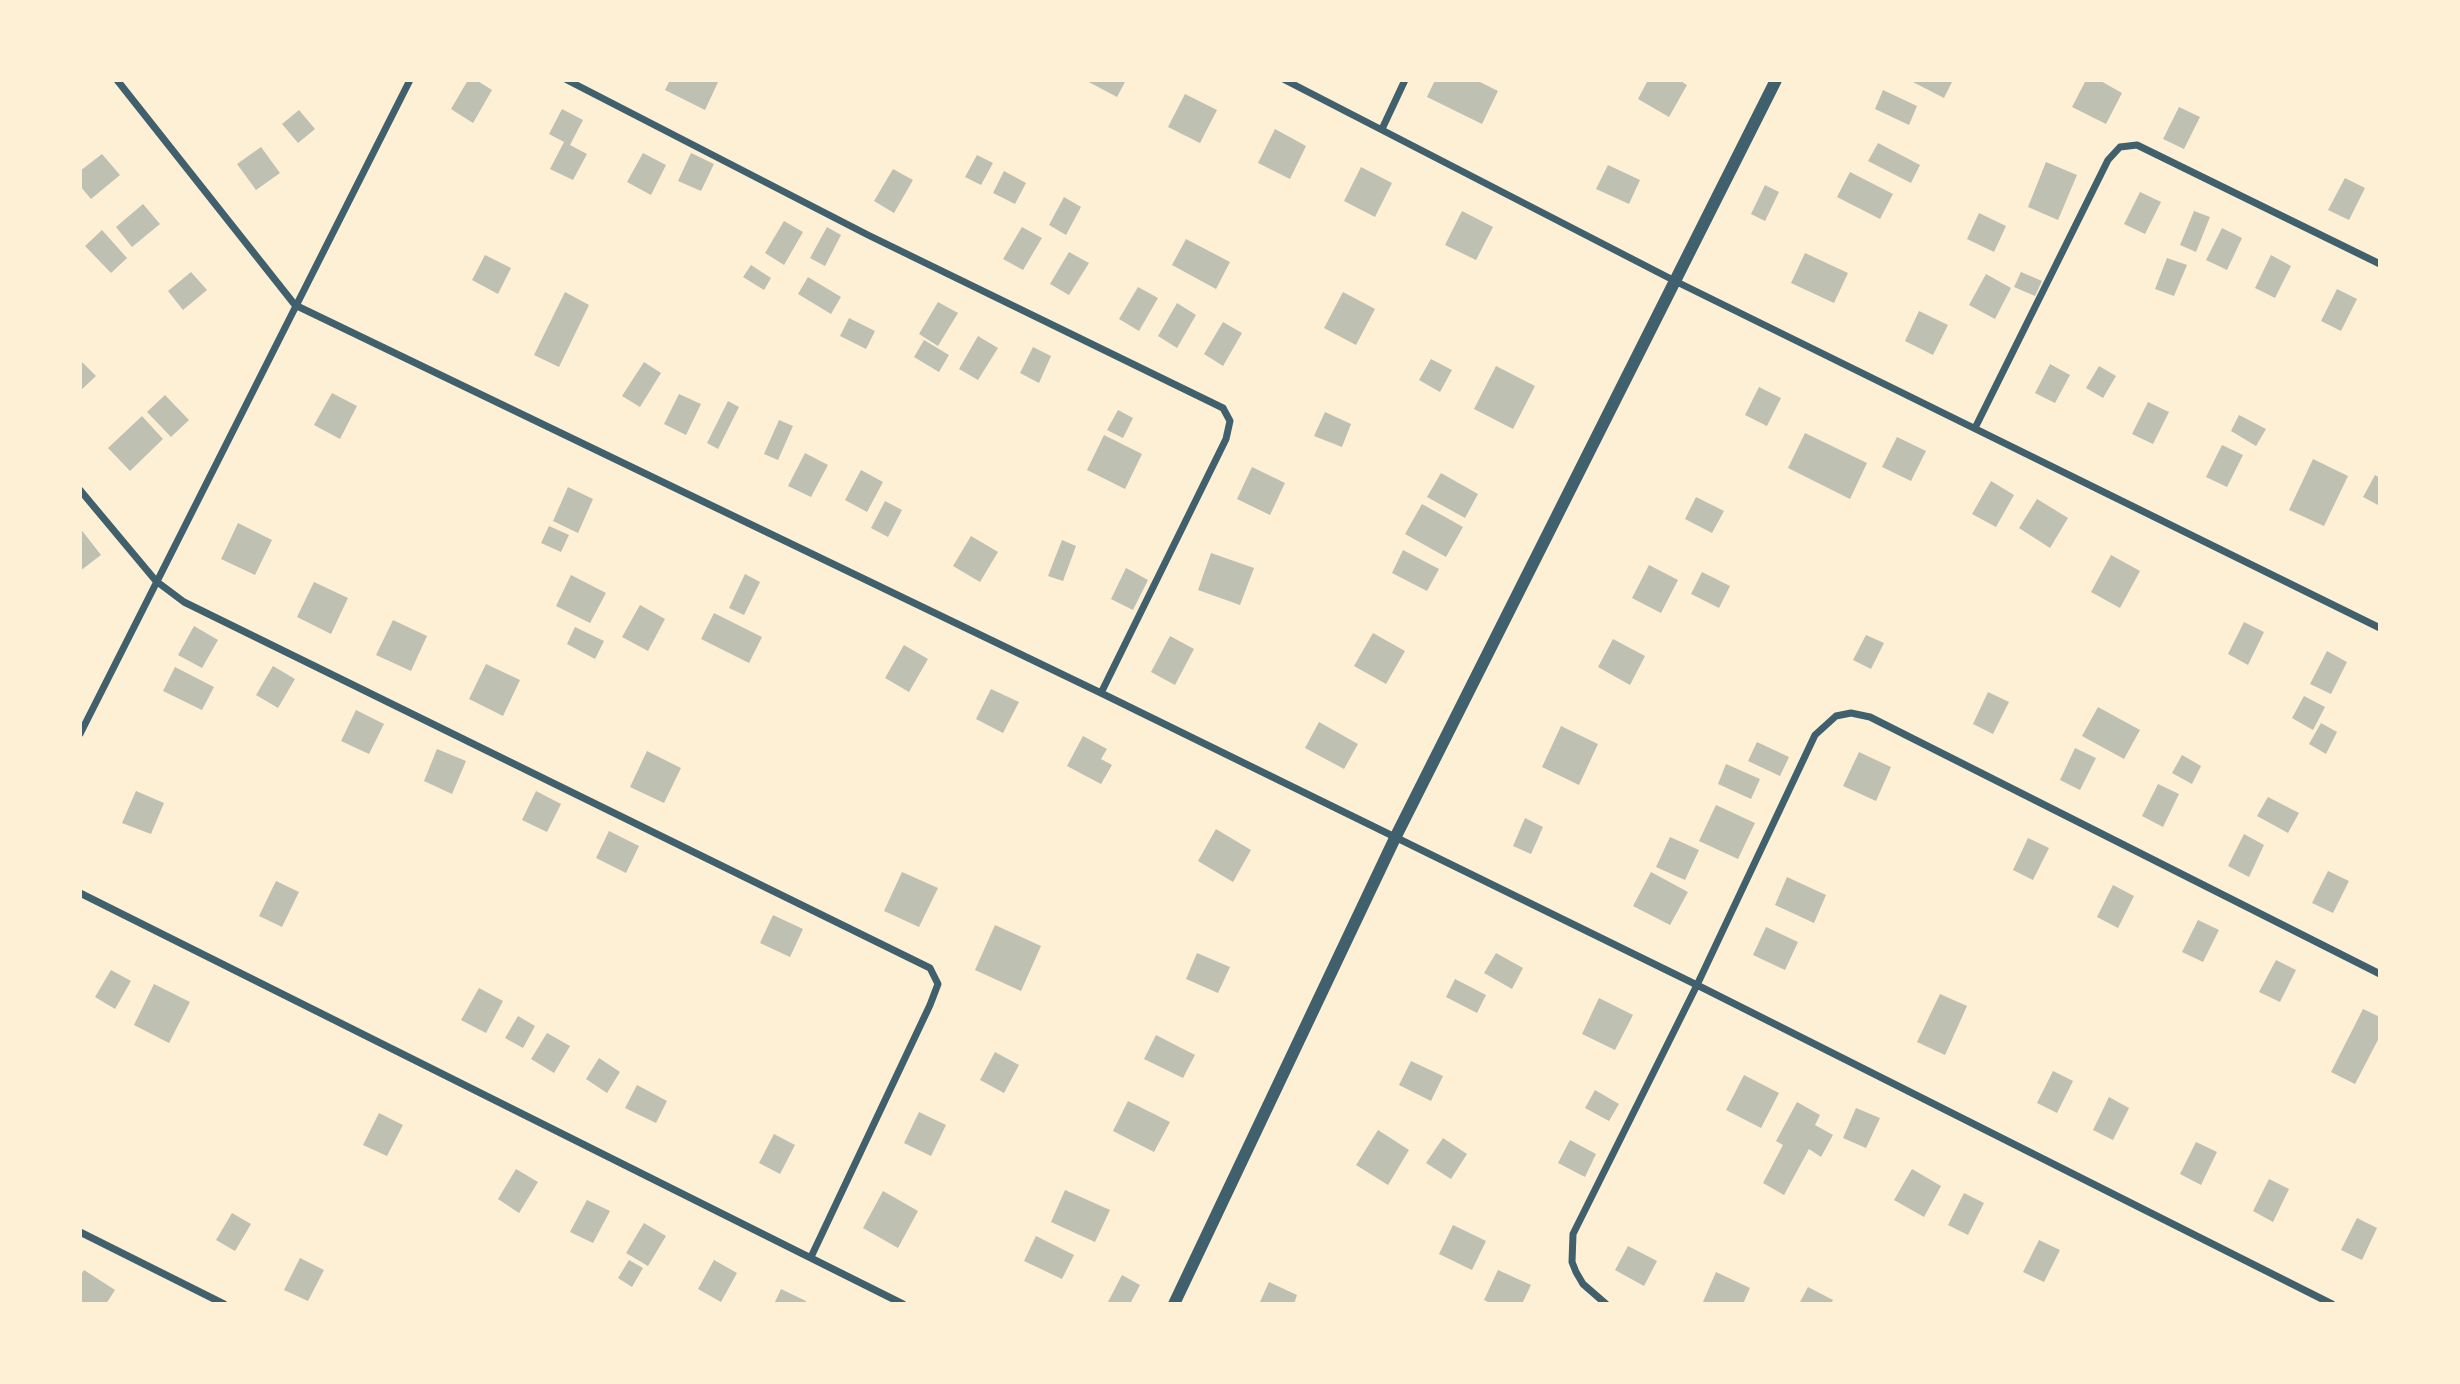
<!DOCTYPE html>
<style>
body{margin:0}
#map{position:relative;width:2460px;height:1384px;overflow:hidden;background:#fdf0d5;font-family:Inter,sans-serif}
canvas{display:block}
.frame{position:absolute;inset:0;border:82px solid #fdf0d5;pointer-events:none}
</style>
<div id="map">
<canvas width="2460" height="1384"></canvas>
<div class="frame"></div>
</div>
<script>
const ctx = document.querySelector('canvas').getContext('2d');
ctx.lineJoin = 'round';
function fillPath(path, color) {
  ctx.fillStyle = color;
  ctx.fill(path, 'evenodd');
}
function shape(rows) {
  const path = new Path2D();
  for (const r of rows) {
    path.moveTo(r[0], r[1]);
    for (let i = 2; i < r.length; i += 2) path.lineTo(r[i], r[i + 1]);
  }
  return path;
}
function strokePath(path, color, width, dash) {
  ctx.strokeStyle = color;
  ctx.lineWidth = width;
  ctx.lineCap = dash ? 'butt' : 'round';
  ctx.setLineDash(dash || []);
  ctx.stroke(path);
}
fillPath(shape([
 [468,80,476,80,492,90,473,123,451,109],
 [670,80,719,80,705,110,665,90],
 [1085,80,1126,80,1117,97],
 [1435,80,1476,80,1498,91,1482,124,1427,97],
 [1648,80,1679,80,1687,85,1669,117,1638,99],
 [1909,80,1953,80,1944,98],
 [2086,80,2099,80,2122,93,2106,124,2072,107],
 [1883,90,1917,106,1909,125,1875,109],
 [1185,94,1217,110,1200,143,1168,127],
 [2179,107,2200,117,2184,149,2163,139],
 [562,109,583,120,570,145,587,154,573,180,550,169,564,142,549,134],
 [299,110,315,129,298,143,282,124],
 [1275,129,1306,146,1290,179,1258,163],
 [1878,143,1920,165,1911,183,1868,161],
 [261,147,280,173,256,190,237,164],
 [643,153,666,165,651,195,627,182],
 [691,153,714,164,701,191,678,181],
 [102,154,120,175,91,199,80,186,80,171],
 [977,155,993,163,981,185,965,177],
 [2046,162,2077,175,2058,220,2028,207],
 [1608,165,1640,180,1629,204,1596,189],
 [1361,167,1392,183,1375,217,1344,201],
 [893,169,913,180,894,213,874,201],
 [1004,171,1026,183,1015,204,993,193],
 [1850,172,1893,194,1880,219,1837,197],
 [2345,178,2365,188,2349,220,2328,210],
 [1765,185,1779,192,1765,221,1751,214],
 [2140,192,2161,202,2145,234,2124,224],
 [1064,197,1081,207,1066,235,1049,225],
 [143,204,160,224,132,247,116,227],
 [1462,211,1493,227,1476,260,1445,245],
 [2194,211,2210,217,2196,252,2180,245],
 [1979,213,2006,226,1994,252,1967,239],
 [784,221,803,232,784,265,765,253],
 [827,227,841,235,825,266,810,258],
 [1022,227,1042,238,1023,270,1003,259],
 [2222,228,2242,238,2227,270,2206,260],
 [102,230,127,258,111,273,85,246],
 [1186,239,1230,262,1216,289,1172,265],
 [1069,252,1089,263,1069,295,1050,284],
 [1805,253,1848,273,1834,303,1791,283],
 [485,255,511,268,498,294,472,280],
 [2271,255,2291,266,2275,298,2255,288],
 [2167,258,2187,265,2174,296,2155,289],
 [751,265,771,278,764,290,743,277],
 [191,272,207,290,183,310,168,291],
 [2021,272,2042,281,2035,296,2014,287],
 [1986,274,2011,288,1995,319,1969,305],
 [808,277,841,297,831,314,798,294],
 [1138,287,1158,298,1139,331,1119,319],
 [2337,289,2357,299,2341,331,2321,321],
 [565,292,589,305,559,367,534,355],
 [1343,292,1375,309,1356,345,1324,328],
 [938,302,958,313,938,346,919,334],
 [1177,303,1196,315,1177,348,1158,336],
 [1919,311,1948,325,1933,355,1905,341],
 [849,318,875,331,866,349,840,336],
 [1223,322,1242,333,1223,366,1204,354],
 [978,336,998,348,978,380,959,369],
 [924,340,949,355,939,372,914,357],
 [1033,347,1051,356,1039,383,1020,373],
 [1431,359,1452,370,1440,392,1419,380],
 [80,360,96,376,80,391],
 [644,362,661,373,640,407,622,396],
 [2050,364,2070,375,2055,403,2035,393],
 [1496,366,1535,386,1513,429,1474,409],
 [2099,366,2116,376,2103,398,2086,388],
 [1759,387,1781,398,1767,426,1745,415],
 [332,393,357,406,340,439,314,425],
 [679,394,701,404,686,435,664,424],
 [165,395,189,420,171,437,147,412],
 [728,401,739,407,718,449,707,443],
 [2148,402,2169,412,2153,444,2132,434],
 [1118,410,1133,418,1123,438,1107,430],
 [1325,412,1351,424,1342,447,1314,436],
 [2239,415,2266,429,2256,446,2231,431],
 [142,416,163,439,130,471,108,448],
 [779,420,793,426,778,460,764,454],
 [1805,433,1867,463,1850,499,1788,468],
 [1104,435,1142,454,1125,489,1087,470],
 [1897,437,1926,451,1911,481,1882,467],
 [2222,445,2243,455,2227,487,2206,477],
 [805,453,828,465,811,497,788,486],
 [2313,459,2348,476,2324,526,2289,510],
 [1252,467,1285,483,1270,515,1237,499],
 [861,470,883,482,867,512,845,500],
 [1441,473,1478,494,1465,518,1427,497],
 [2375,475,2380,478,2380,506,2363,497],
 [1991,481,2014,495,1996,527,1972,514],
 [568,487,593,499,578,533,553,521],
 [1696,497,1724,511,1712,533,1685,519],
 [2037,499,2068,518,2050,548,2019,528],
 [885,501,902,510,888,537,871,528],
 [1422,504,1463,527,1446,557,1405,534],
 [238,523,272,540,255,575,221,559],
 [549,526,569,535,561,552,541,543],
 [80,528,101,555,80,571],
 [971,536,998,552,980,582,953,566],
 [1062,540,1076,546,1063,581,1048,576],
 [1403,550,1439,569,1427,591,1392,573],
 [1211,553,1254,568,1240,605,1198,590],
 [2111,555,2140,571,2120,608,2091,592],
 [1649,565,1678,580,1661,613,1632,598],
 [1126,568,1148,580,1133,610,1111,599],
 [1702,572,1730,586,1719,608,1691,594],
 [745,574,760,582,744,615,729,608],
 [571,575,606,593,590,623,556,606],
 [314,582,348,598,331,634,297,617],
 [640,605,665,619,648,651,622,637],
 [714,613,762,637,749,663,701,639],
 [393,620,427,636,411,671,376,655],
 [2244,622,2264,632,2248,665,2228,654],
 [194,626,218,640,202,668,178,655],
 [575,627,604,641,595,659,567,644],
 [1373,633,1405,651,1386,684,1354,666],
 [1866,635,1884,643,1871,669,1853,660],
 [1170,636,1194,649,1175,685,1151,672],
 [1613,639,1645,656,1630,685,1598,667],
 [904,645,928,659,909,692,885,678],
 [2327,651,2347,662,2331,694,2310,684],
 [486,664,520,680,503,716,469,699],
 [273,666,295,679,278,708,256,695],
 [175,667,214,687,202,710,163,691],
 [991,689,1019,702,1003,733,976,719],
 [1988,692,2009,702,1993,734,1973,724],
 [2304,696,2325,707,2313,730,2292,718],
 [2098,707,2140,730,2124,759,2082,736],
 [356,710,384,724,369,754,341,741],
 [1319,722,1358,744,1344,769,1305,748],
 [2321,723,2337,732,2326,754,2309,744],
 [1561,726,1598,744,1579,785,1542,767],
 [1083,736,1107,749,1101,759,1112,765,1101,784,1067,766],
 [1757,742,1789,757,1780,776,1748,761],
 [2075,748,2096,758,2080,790,2060,780],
 [437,749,466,761,452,794,424,781],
 [647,751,681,768,664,803,630,787],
 [1859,752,1891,767,1876,801,1843,786],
 [2182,755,2201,766,2192,784,2172,773],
 [1726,764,1760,779,1751,799,1718,784],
 [2158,784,2179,794,2163,827,2142,816],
 [136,791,164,803,151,834,122,823],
 [536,791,561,804,547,832,522,820],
 [2268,797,2299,813,2288,833,2257,816],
 [1716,805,1755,823,1738,859,1699,841],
 [1525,818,1543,827,1531,854,1513,846],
 [1216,829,1251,850,1233,882,1198,861],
 [609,831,639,846,626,873,596,858],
 [2244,834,2264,845,2249,877,2228,866],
 [1670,837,1699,850,1685,880,1656,867],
 [2028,838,2049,848,2033,880,2013,870],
 [2328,871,2349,881,2333,913,2312,903],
 [902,872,938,888,919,927,884,911],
 [1651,872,1688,892,1670,925,1633,906],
 [1787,877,1826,895,1814,923,1775,905],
 [276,881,299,892,282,927,259,916],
 [2113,885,2134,896,2118,928,2097,917],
 [773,915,803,929,790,957,760,943],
 [2198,920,2219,930,2203,962,2182,952],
 [995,925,1041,946,1021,991,975,970],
 [1766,927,1798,942,1785,970,1753,955],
 [1197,953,1230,967,1218,993,1186,979],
 [1496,953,1523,968,1512,989,1484,973],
 [2276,960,2296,970,2280,1002,2259,992],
 [111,970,131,981,115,1009,95,997],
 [1455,979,1486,995,1477,1013,1446,997],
 [154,984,190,1002,169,1043,134,1025],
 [479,988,503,1001,486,1033,461,1020],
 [1940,994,1967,1006,1945,1055,1917,1042],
 [1599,998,1633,1015,1615,1050,1582,1034],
 [2363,1009,2380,1017,2380,1036,2355,1084,2331,1072],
 [518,1016,535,1026,523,1048,505,1038],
 [547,1033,570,1046,554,1073,531,1059],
 [1156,1035,1195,1055,1183,1078,1144,1059],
 [995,1052,1019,1065,1004,1093,980,1080],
 [599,1058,620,1072,607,1093,586,1079],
 [1411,1061,1443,1076,1431,1101,1399,1085],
 [2053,1071,2073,1081,2057,1113,2037,1103],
 [1744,1075,1779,1093,1761,1128,1726,1110],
 [637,1085,667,1101,656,1123,625,1108],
 [1595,1090,1619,1104,1609,1121,1585,1108],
 [2109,1097,2129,1108,2113,1140,2093,1130],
 [1128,1101,1170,1122,1154,1152,1113,1131],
 [1797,1102,1820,1115,1815,1125,1833,1135,1821,1157,1809,1149,1784,1195,1763,1183,1783,1145,1776,1141],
 [1856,1108,1880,1118,1866,1148,1843,1138],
 [919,1112,946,1125,931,1156,904,1143],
 [379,1113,403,1125,387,1156,363,1145],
 [1378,1130,1409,1150,1388,1185,1356,1165],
 [774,1134,795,1145,780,1174,759,1163],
 [1443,1138,1467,1154,1451,1179,1426,1163],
 [1570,1140,1596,1154,1585,1177,1558,1163],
 [2196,1142,2217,1152,2201,1185,2180,1174],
 [516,1169,538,1182,519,1213,498,1199],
 [1912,1169,1941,1186,1924,1217,1894,1200],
 [2269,1179,2289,1189,2273,1222,2253,1211],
 [1065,1190,1110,1210,1095,1242,1051,1222],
 [883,1191,918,1211,898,1248,863,1228],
 [1964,1193,1984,1203,1968,1235,1948,1225],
 [587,1200,610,1211,593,1243,570,1232],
 [232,1213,251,1224,235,1251,216,1240],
 [2357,1218,2377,1228,2362,1260,2341,1250],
 [644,1223,666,1236,648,1266,626,1253],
 [1453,1225,1486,1241,1472,1270,1439,1254],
 [1036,1236,1074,1255,1062,1279,1024,1261],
 [2039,1240,2060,1250,2044,1282,2023,1272],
 [1628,1246,1657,1261,1644,1286,1615,1270],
 [300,1258,324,1270,308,1301,284,1290],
 [629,1260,643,1268,632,1287,618,1278],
 [714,1260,737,1273,721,1302,698,1289],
 [84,1270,115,1290,106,1304,80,1304,80,1276],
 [1498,1270,1531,1285,1522,1304,1492,1304,1484,1300],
 [1716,1272,1750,1288,1743,1304,1702,1304],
 [1122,1275,1140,1285,1130,1304,1107,1304],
 [1269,1282,1297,1295,1294,1304,1259,1304],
 [1808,1287,1833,1300,1831,1304,1799,1304],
 [781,1289,806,1301,804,1304,774,1304]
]), '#bec0b2');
strokePath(shape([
 [117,80,295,305,1101,693,1697,985,2332,1304],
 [567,80,868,235,1223,408,1230,421,1226,439,1101,693],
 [1285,80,1675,281,2380,628],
 [1382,129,1405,80],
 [1975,428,2108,160,2120,147,2137,145,2380,264],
 [80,490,156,581,184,602,930,968,938,984,930,1005,811,1257],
 [80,734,410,80],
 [80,893,903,1304],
 [80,1232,224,1304],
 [1606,1304,1583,1284,1576,1272,1572,1262,1573,1234,1697,985,1815,735,1836,716,1851,713,1870,717,2380,974]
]), '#3f606c', 7);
strokePath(shape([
 [1174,1304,1395,838,1776,80]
]), '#3f606c', 12);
</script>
